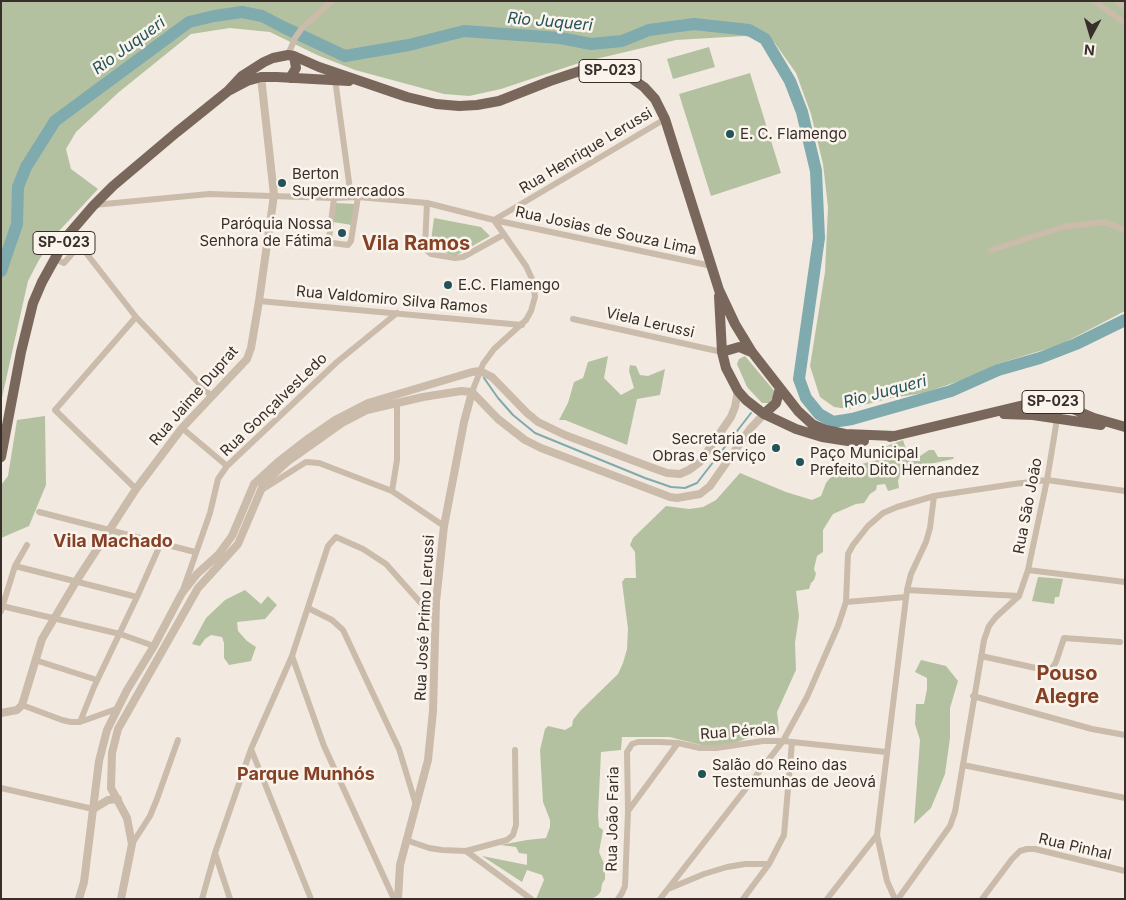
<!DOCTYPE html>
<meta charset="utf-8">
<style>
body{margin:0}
#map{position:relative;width:1126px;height:900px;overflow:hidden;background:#f2eae0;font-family:Inter,sans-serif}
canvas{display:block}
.frame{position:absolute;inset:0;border:2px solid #382f2a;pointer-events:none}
.north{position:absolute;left:1066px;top:10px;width:50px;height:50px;-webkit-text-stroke:4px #faf4ec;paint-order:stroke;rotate:186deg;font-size:14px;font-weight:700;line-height:20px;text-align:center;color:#382f2a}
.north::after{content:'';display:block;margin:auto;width:18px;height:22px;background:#382f2a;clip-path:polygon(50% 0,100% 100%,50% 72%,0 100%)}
</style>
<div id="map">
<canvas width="1126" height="900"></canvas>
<div class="frame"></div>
<div class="north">N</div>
</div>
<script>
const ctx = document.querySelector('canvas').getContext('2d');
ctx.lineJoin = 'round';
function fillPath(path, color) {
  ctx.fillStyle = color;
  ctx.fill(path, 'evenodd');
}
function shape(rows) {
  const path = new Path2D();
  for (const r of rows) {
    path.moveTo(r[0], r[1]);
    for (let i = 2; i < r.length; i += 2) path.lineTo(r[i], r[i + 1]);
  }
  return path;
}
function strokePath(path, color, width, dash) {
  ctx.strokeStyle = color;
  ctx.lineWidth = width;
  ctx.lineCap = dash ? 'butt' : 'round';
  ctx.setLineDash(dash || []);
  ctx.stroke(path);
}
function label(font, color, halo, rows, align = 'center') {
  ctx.font = font + ' Inter,sans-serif';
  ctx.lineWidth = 5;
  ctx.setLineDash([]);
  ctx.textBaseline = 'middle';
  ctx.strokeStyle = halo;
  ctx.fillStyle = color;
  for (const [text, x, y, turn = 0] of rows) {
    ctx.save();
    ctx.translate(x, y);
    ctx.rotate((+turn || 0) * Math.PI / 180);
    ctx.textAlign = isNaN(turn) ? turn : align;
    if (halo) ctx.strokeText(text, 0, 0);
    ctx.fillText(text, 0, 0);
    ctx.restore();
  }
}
fillPath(shape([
 [1,1,1125,1,1125,311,1060,345,997,364,962,380,924,393,891,398,848,409,834,407,820,397,810,366,825,272,828,207,823,164,811,114,796,73,774,42,745,36,676,40,579,63,501,89,469,96,444,94,355,70,317,55,270,32,230,28,191,34,119,92,76,132,66,149,71,169,98,189,59,231,39,260,28,281,1,402],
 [709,47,715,67,673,79,667,59],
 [750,73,781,173,711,196,679,94],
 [336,203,355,204,352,225,333,222],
 [434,218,481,227,490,236,455,256,430,248],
 [608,356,604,378,621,395,634,388,629,371,630,365,636,366,640,375,648,376,665,369,660,395,637,399,627,445,565,420,559,420,568,403,574,382,583,378,588,362],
 [745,356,776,393,769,403,762,403,747,387,737,364,739,359],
 [45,416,46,485,29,526,1,538,1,485,8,476,17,420],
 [903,440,910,461,920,461,920,456,929,450,934,450,938,457,954,457,953,459,907,469,908,473,900,475,898,481,899,488,888,491,885,484,877,485,876,490,870,494,864,503,856,504,833,514,823,530,823,552,817,556,814,569,816,574,814,580,811,583,809,589,796,591,799,616,795,643,796,670,777,712,779,729,777,735,750,737,730,745,701,745,670,737,622,737,621,750,601,752,598,815,599,827,603,830,599,852,605,866,605,879,602,884,601,891,598,895,592,899,536,899,544,880,542,875,527,870,522,882,482,856,527,865,527,854,519,853,516,847,500,845,527,840,546,838,550,827,550,820,543,802,540,750,545,729,548,726,565,730,572,726,573,720,580,711,618,674,623,663,627,649,628,629,622,582,625,578,636,578,635,552,630,545,633,538,666,506,689,509,703,507,716,500,740,473,786,492,812,500,821,496,826,483,833,474,846,466,858,465,877,460,876,450],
 [1038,577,1063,579,1059,597,1055,597,1054,604,1032,601],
 [245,590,261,604,268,596,277,605,265,619,237,622,238,631,247,641,256,647,251,661,229,665,224,658,224,643,222,637,211,635,205,639,200,646,192,644,206,618,225,600],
 [921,660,946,666,958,681,950,708,950,738,945,774,931,808,914,824,920,740,915,724,916,704,924,704,927,689,927,678,915,672]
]), '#b4c1a0');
strokePath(shape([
 [484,378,498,398,513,415,535,433,645,478,671,487,685,488,697,483,751,413]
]), '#7faaae', 2);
strokePath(shape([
 [1,271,17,224,18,187,26,167,55,121,189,22,214,16,242,12,262,16,285,28,345,56,409,45,464,31,560,38,591,44,622,41,649,30,694,24,749,30,765,39,790,81,802,112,816,171,819,238,799,379,806,398,819,414,833,422,852,419,951,391,998,370,1040,358,1076,344,1125,320]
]), '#7faaae', 12);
strokePath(shape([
 [1094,1,1125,23],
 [1116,1,1125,8],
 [288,55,295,38,302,28,332,1],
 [335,79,351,197],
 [334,198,329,239,332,243,348,245,351,241,358,197],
 [427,203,425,246,426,250,431,254,455,258,463,257,503,235],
 [94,205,209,194,334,198,358,197,427,203,494,220,712,266],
 [494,220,665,119],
 [991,250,1063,227,1104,222,1125,230],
 [55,259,64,263,77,248,83,249,136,317,212,397],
 [259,301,522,325],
 [573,319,722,352],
 [472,392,483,364,494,349,526,320,531,311,535,297,533,281,526,266,494,220],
 [182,428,227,466],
 [136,489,55,410,136,317],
 [260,491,306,462,319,463,392,491,444,526],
 [392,491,397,460,397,403],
 [39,512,195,552],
 [15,566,137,597],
 [1028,570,1125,582],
 [183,590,210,513,218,479,227,466,337,362,397,313],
 [907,590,1019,596],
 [846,602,906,597],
 [2,606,120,634,154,646],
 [308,608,332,620,343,630,399,749,416,805],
 [1,611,15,566,27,545],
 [292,656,324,746,394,899],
 [981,656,1045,670,1053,667,1056,662,1064,638,1120,642],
 [35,660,97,680],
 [973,696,1092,729,1125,735],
 [22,705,62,720,71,722,80,722,119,708],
 [80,722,94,687,137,597,161,543],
 [251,749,311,899],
 [963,765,1125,798],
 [1,788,93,809],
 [628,811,678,743],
 [406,840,429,848,442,850,466,851,507,840,513,835,516,825,515,750],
 [132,844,150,816,157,799,178,740],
 [466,851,531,899],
 [215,853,230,899],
 [668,889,704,874,727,867,745,864,769,864],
 [202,899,215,853,251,749,292,656,328,546,336,537,363,549,386,564,436,620],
 [618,899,622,893,625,886,628,811,627,752,632,744,638,742,660,742,678,743,700,748,716,748,763,741,783,741,886,752],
 [660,899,783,741,807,697,838,626,846,602,848,554,853,545,868,526,883,513,897,507,934,496,1014,484,1047,480,1125,491],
 [743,899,769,864,784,835,792,742],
 [827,899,877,835],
 [895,899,887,881,877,835,907,590,911,574,926,542,930,528,934,496],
 [898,899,950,826,955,812,984,640,989,626,996,617,1019,596,1028,570,1047,480,1057,419],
 [982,899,1012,859,1020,851,1027,849,1035,849,1125,871]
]), '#cabbab', 6);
strokePath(shape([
 [472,392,498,419,525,440,541,448,670,497,677,498,700,494,710,486,750,429,764,414],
 [1,713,17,710,22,705,42,639,77,580,136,489,182,428,247,359,251,348,259,301,274,195,261,77],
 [93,809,108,800,118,799],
 [79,899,84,882,99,761,107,730,127,690,154,646,182,593,197,574,218,555,232,536,254,484,278,462,309,438,335,420,368,403,472,372,480,371,492,377,527,413,538,422,565,435,653,468,667,473,680,474,689,470,700,462,731,417,735,407,738,391],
 [121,899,132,844,127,818,111,788,112,753,118,729,198,588,238,544,264,483,287,462,342,423,367,410,423,397,461,391,472,392],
 [398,899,400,865,428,760,433,711,436,602,444,526,464,422,472,392]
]), '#cabbab', 8);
strokePath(shape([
 [290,78,296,68,294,56],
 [228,91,242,76,264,62,273,58,288,55,294,56,319,67,407,97,436,104,459,106,477,105,499,101,550,81,580,71,602,69,618,72,631,78,644,87,655,99,665,119,719,290,735,324,752,352,798,411,812,424,826,430,845,434,895,436],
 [719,296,722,352,726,368,738,391,746,400,764,414,796,429,822,437,848,441,864,441],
 [722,352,739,347,751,352],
 [764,414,776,403,780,388],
 [1004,414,1033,415,1101,425],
 [890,437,1028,404,1042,402,1061,404,1094,418,1125,427],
 [1,457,21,352,33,303,42,282,68,235,93,206,113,186,177,132,228,91,247,81,261,77,277,77,349,81]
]), '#7a675c', 10);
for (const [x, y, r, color] of [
 [730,134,5,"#215359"],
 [282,183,5,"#215359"],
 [342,233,5,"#215359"],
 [448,285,5,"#215359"],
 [776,448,5,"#215359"],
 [800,462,5,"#215359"],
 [702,774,5,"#215359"]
]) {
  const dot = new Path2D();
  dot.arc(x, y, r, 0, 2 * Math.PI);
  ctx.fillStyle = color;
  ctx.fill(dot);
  strokePath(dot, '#faf4ec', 2);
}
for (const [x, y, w] of [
 [610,71,62],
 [64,243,62],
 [1053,402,62]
]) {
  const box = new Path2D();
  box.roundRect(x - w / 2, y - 11.5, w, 23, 4);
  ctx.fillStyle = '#faf4ec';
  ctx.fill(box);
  strokePath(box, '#382f2a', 1);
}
label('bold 14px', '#382f2a', null, [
 ["SP-023",610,71],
 ["SP-023",64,243],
 ["SP-023",1053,402]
]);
label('15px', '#382f2a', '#faf4ec', [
 ["E. C. Flamengo",740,134],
 ["Berton",292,174],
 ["Supermercados",292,191],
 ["Paróquia Nossa",332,224,"right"],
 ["Senhora de Fátima",332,241,"right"],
 ["E.C. Flamengo",458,285],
 ["Secretaria de",766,439,"right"],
 ["Obras e Serviço",766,456,"right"],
 ["Paço Municipal",810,453],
 ["Prefeito Dito Hernandez",810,470],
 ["Salão do Reino das",712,765],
 ["Testemunhas de Jeová",712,782]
], 'left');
label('15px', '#382f2a', '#faf4ec', [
 ["Rua Henrique Lerussi",586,151,-31],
 ["Rua Josias de Souza Lima",606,231,12],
 ["Rua Valdomiro Silva Ramos",392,300,5],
 ["Viela Lerussi",650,323,13],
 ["Rua Jaime Duprat",194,396,-49],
 ["Rua GonçalvesLedo",274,405,-44],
 ["Rua São João",1028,506,-79],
 ["Rua José Primo Lerussi",425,618,-87],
 ["Rua Pérola",738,732,-4],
 ["Rua João Faria",613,819,-89],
 ["Rua Pinhal",1075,847,13]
]);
label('italic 16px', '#215359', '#faf4ec', [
 ["Rio Juqueri",550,22,5],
 ["Rio Juqueri",129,46,-36],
 ["Rio Juqueri",885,392,-15]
]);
label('bold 18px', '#854126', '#faf4ec', [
 ["Vila Machado",113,542],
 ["Parque Munhós",306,775]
]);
label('bold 20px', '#854126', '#faf4ec', [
 ["Vila Ramos",416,244],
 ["Pouso",1067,674],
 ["Alegre",1067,697]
]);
</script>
